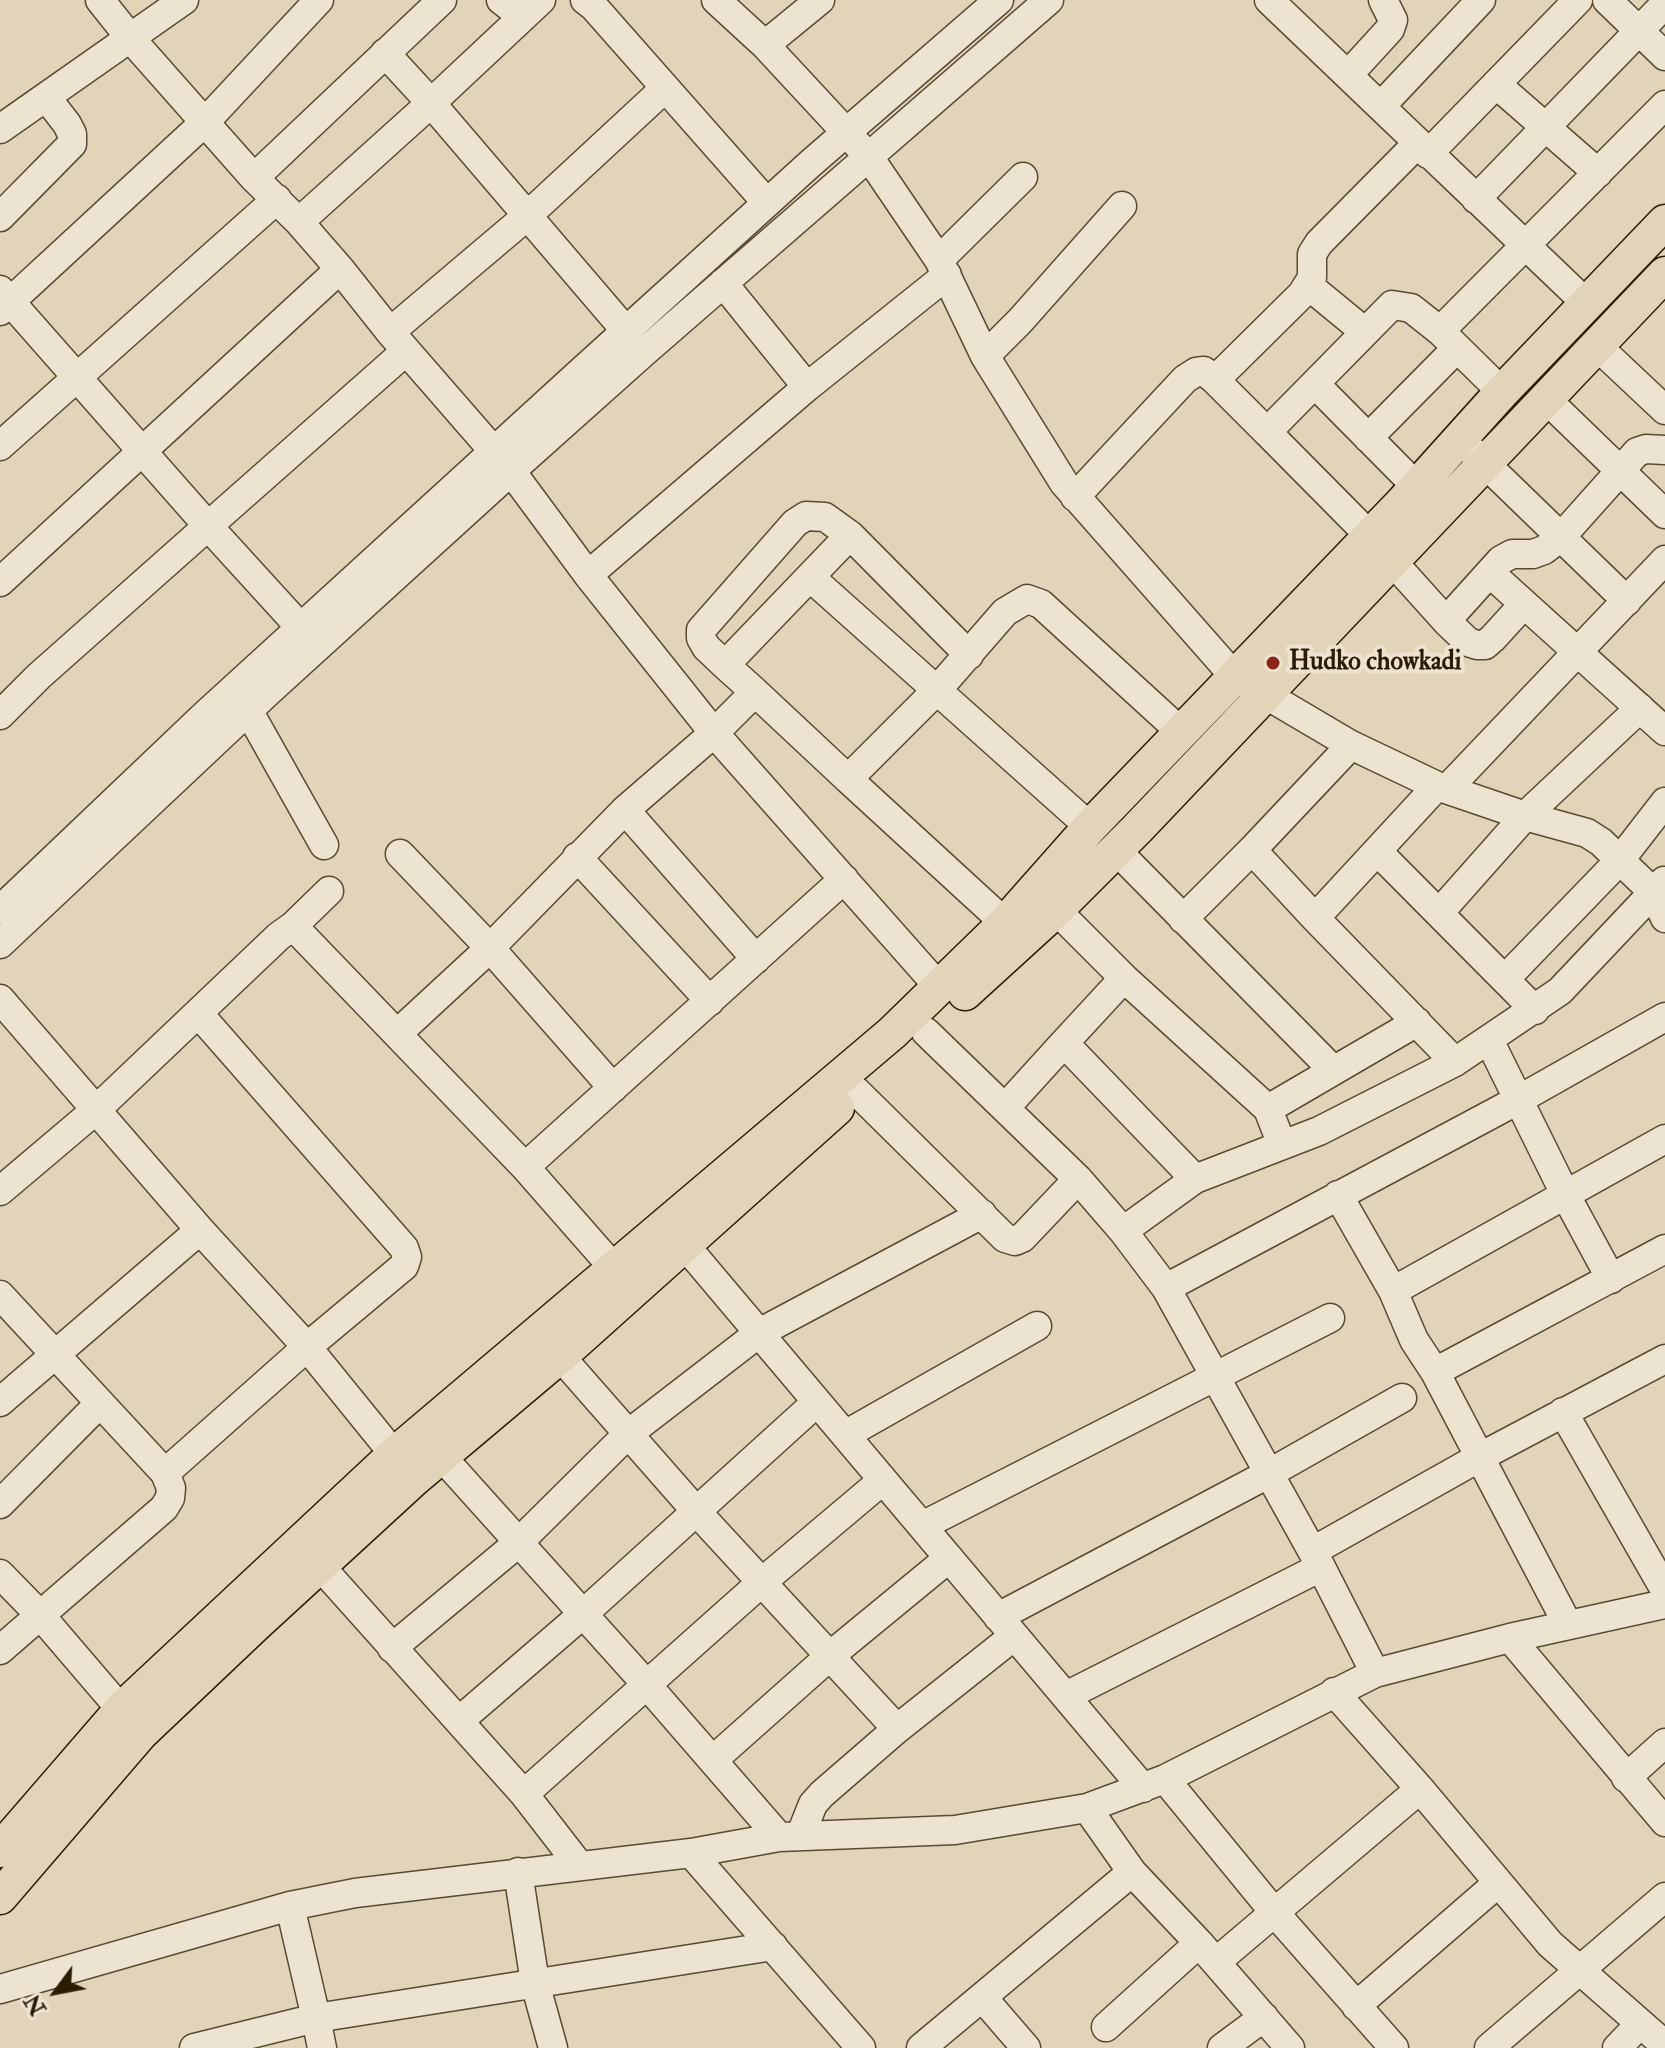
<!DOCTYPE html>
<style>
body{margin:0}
#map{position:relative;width:1665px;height:2048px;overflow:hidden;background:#e2d4b8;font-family:"IM FELL Double Pica",serif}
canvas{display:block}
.north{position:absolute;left:16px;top:1952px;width:80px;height:80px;-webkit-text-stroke:6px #ece3d1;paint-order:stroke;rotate:238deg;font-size:22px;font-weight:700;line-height:32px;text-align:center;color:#2c1c06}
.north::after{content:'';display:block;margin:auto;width:28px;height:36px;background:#2c1c06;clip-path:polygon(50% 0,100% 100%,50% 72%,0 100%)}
</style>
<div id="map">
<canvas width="1665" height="2048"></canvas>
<div class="north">N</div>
</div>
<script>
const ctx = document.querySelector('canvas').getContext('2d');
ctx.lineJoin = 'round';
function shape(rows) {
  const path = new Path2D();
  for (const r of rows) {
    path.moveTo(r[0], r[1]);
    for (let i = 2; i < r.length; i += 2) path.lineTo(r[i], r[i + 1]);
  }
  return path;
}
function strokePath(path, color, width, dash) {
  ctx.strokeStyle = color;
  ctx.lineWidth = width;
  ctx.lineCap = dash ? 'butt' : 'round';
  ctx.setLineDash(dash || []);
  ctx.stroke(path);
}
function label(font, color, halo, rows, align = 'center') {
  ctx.font = font + ' "IM FELL Double Pica",serif';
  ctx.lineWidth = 8;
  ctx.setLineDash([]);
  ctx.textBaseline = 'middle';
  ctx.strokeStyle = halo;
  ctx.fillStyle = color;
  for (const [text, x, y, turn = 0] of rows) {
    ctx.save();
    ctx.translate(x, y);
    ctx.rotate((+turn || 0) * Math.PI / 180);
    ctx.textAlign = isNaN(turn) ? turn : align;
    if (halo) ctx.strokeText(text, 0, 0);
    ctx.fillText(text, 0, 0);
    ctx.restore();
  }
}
const minor = shape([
 [100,0,131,39,254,178,299,222,340,269,390,332,511,471,588,575,714,733,755,692,848,779,938,689,1005,612,1027,599,1041,604,1181,732],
 [501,0,523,17],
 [541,0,431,103,626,331],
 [585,0,594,7,767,203],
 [716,0,765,45,869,157,939,260,985,356,1064,483,1234,676,1351,745,1437,786,1525,816,1587,833,1601,842,1653,892,1665,918],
 [1269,0,1587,304],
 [1607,0,1665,56],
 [765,45,820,0],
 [1348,75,1390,29,1393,20,1383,0],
 [1496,84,1598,173],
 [1381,106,1481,0],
 [0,129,184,0],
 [1428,154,1578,0],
 [254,178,442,0],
 [1476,199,1665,4],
 [0,217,72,144,72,134,67,124,46,97],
 [299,222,431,103,385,53],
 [939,260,1023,177],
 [723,283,807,387],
 [1309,286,1365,332],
 [0,290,208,526,39,676,0,715],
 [0,311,206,121,319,0],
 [1440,331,1665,105],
 [390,332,527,216,664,89],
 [1597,346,1665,410],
 [985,356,1020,321,1122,206],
 [1215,380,1302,294,1312,278,1312,254,1319,243,1417,144],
 [1315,384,1417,487],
 [1546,399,1665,514],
 [1267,432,1370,536],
 [1368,438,1457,348],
 [0,446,277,199],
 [1469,448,1627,601],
 [1075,497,1185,379,1196,372,1204,371,1215,380,1267,432,1392,305,1411,308,1440,331,1502,392],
 [1392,561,1446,621,1468,642,1477,645,1485,645,1493,638,1524,604],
 [1490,573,1665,731],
 [588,575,807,387,947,275],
 [810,577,1090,827],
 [0,582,340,269],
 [1446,621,1501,560,1512,554,1533,554,1544,550,1561,537,1637,452,1646,449,1665,450],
 [301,628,208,526,406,351],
 [725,665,706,647,701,638,701,630,795,523,806,516,825,517,850,535],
 [755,692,725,665,850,535,969,655],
 [248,710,324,845],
 [1351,745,1252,850,1315,918,1455,1062,1560,991,1664,881],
 [848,779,1005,923],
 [1447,789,1665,560],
 [625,810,756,959],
 [1116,850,1333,1070],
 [1377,851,1535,1010],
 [400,854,490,948,613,1088],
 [577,857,710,1001],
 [0,910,205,715,574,378,811,163,999,0],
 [1056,910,1124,978,1268,1109,1282,1145],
 [1439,913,1525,816,1640,708],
 [1315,918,1437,786],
 [1183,919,1252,850],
 [293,926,329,891],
 [0,944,269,691,511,471,643,353,1049,0],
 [1505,979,1620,860,1665,802],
 [0,999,200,1230,307,1347,406,1469],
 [926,1032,1078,1179,1123,1231,1166,1288],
 [398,1033,490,948,625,810,714,733,939,987],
 [1489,1040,1565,1194,1611,1279],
 [1064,1043,1124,978],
 [856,1091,1005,1238,1015,1241,1022,1238,1078,1179],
 [1005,1108,1064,1043,1195,1179,1123,1231],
 [1268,1109,1417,1022],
 [525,1167,844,879],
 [1195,1179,1319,1131,1455,1062],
 [0,1191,97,1109,279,936,293,926,525,1167,626,1282],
 [1338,1195,1393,1291,1414,1340,1435,1372,1568,1625],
 [672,1230,1143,1788],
 [1393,1291,1665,1139],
 [0,1295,165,1473,171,1488,170,1498,164,1508,0,1650],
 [560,1356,696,1511,897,1729,822,1794,813,1804,801,1834],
 [1435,1372,1665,1249],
 [0,1402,200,1230],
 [1563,1412,1665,1590],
 [845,1435,1037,1326],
 [442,1457,647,1685,779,1837],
 [165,1473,307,1347,404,1266,407,1257,404,1248,198,1013],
 [0,1504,100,1403],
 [922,1526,1330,1318],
 [1313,1551,1480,1457,1665,1359],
 [320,1566,524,1794,579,1865],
 [0,1574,41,1616,136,1727],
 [998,1617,1268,1474,1402,1398],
 [1510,1638,1665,1822],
 [392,1648,518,1543,628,1434,759,1333,982,1214],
 [1375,1673,1321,1567,1166,1288,1518,1100,1665,1017],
 [1334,1692,1420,1789,1550,1944,1665,2045],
 [1066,1696,1321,1567],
 [459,1721,583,1614,817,1402],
 [897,1729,1014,1636],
 [713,1760,831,1655,949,1558],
 [1626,1778,1665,1743],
 [1165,1779,1274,1912,1394,2048],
 [524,1794,762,1582,883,1480],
 [691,1853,861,2048],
 [518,1872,535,1983,553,2048],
 [1132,1872,1199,1943,1290,2048],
 [1216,1962,1420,1789],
 [0,1989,290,1906,355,1893,691,1853,779,1837,955,1830,1087,1808,1165,1779,1375,1673,1510,1638,1665,1604],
 [982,1997,1026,2048],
 [1356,2006,1498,1883],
 [1106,2027,1199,1943],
 [194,2048,316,2018,290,1906],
 [322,2048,316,2018,773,1946],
 [921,2048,1132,1872,1087,1808],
 [1222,2048,1264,2017],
 [1489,2048,1665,1897],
 [1617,2048,1640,2024]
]);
const major = shape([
 [965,993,1056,910,1137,829,1665,274],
 [0,1850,121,1710,395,1454,892,1033,1005,923,1090,827,1403,502,1502,392,1665,222],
 [0,1897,141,1733,255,1625,414,1479,560,1356,837,1108]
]);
strokePath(minor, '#5a4a32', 31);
strokePath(major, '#2c1c06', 37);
strokePath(minor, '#ece3d1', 28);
strokePath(major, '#e2d4b8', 34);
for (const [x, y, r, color] of [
 [1273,663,8,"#8f2418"]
]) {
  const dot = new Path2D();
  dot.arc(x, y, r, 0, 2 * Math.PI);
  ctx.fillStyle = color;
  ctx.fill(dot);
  strokePath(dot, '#ece3d1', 3);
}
label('bold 26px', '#2c1c06', '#ece3d1', [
 ["Hudko chowkadi",1289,663]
], 'left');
</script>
